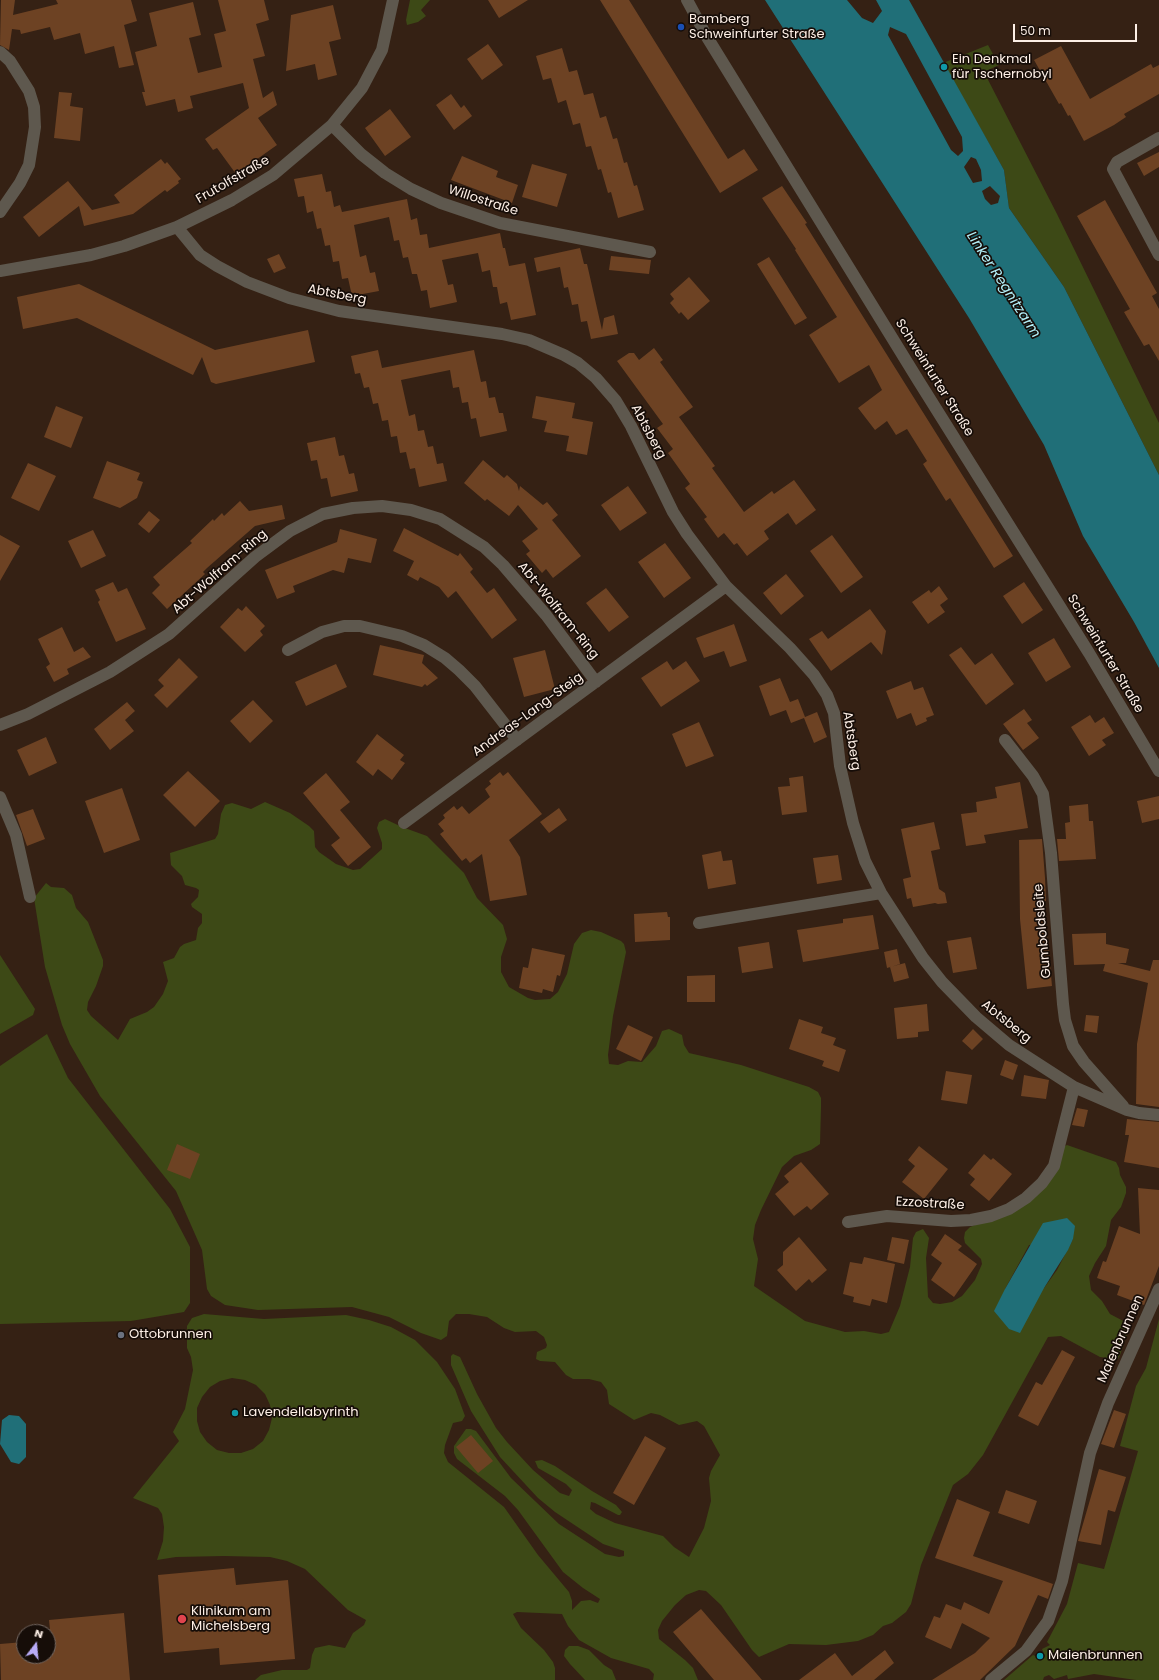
<!DOCTYPE html>
<meta charset="utf-8">
<style>
body{margin:0}
#map{position:relative;width:1159px;height:1680px;overflow:hidden;background:#352114;font-family:Poppins,sans-serif}
canvas{display:block}
.north{position:absolute;left:16px;top:1624px;width:40px;height:40px;box-sizing:border-box;background:#160d08;border:1px solid #726761;border-radius:50%;rotate:16deg;font-size:11px;font-weight:700;line-height:16px;text-align:center;color:#fdefe6}
.north::after{content:'';display:block;margin:auto;width:14px;height:18px;background:#b8abf7;clip-path:polygon(50% 0,100% 100%,50% 72%,0 100%)}
.scale{position:absolute;left:1013px;top:24px;width:124px;height:18px;box-sizing:border-box;border:2px solid #fdefe6;border-top:0;padding-left:5px;font-size:12px;line-height:14px;white-space:nowrap;color:#fdefe6;-webkit-text-stroke:3px #160d08;paint-order:stroke}
</style>
<div id="map">
<canvas width="1159" height="1680"></canvas>
<div class="north">N</div>
<div class="scale">50 m</div>
</div>
<script>
const ctx = document.querySelector('canvas').getContext('2d');
ctx.lineJoin = 'round';
function fillPath(path, color) {
  ctx.fillStyle = color;
  ctx.fill(path, 'evenodd');
}
function shape(rows) {
  const path = new Path2D();
  for (const r of rows) {
    path.moveTo(r[0], r[1]);
    for (let i = 2; i < r.length; i += 2) path.lineTo(r[i], r[i + 1]);
  }
  return path;
}
function strokePath(path, color, width, dash) {
  ctx.strokeStyle = color;
  ctx.lineWidth = width;
  ctx.lineCap = dash ? 'butt' : 'round';
  ctx.setLineDash(dash || []);
  ctx.stroke(path);
}
function label(font, color, halo, rows, align = 'center') {
  ctx.font = font + ' Poppins,sans-serif';
  ctx.lineWidth = 3.5;
  ctx.setLineDash([]);
  ctx.textBaseline = 'middle';
  ctx.strokeStyle = halo;
  ctx.fillStyle = color;
  for (const [text, x, y, turn = 0] of rows) {
    ctx.save();
    ctx.translate(x, y);
    ctx.rotate((+turn || 0) * Math.PI / 180);
    ctx.textAlign = isNaN(turn) ? turn : align;
    if (halo) ctx.strokeText(text, 0, 0);
    ctx.fillText(text, 0, 0);
    ctx.restore();
  }
}
fillPath(shape([
 [410,0,430,0,421,10,426,16,418,22,407,25,406,20],
 [988,45,999,65,984,72,1057,214,1159,423,1159,475,1064,287,1009,208,1004,170,943,63],
 [265,802,290,813,309,826,314,831,315,847,319,852,336,864,353,870,360,869,382,849,382,843,377,828,379,822,385,819,402,827,427,836,464,873,477,898,503,925,507,939,501,957,501,972,509,987,528,998,535,1000,550,999,558,992,567,974,574,944,582,933,591,930,601,932,621,941,624,944,626,952,613,1016,608,1055,609,1064,618,1065,628,1061,642,1062,656,1046,662,1031,669,1029,682,1035,684,1045,689,1053,741,1065,809,1087,818,1092,821,1098,821,1107,820,1144,811,1150,794,1156,782,1167,761,1210,755,1225,753,1239,758,1259,754,1286,805,1321,845,1332,864,1331,881,1334,889,1332,900,1306,910,1267,913,1238,916,1232,923,1229,929,1238,926,1258,928,1297,933,1303,940,1304,952,1302,962,1296,975,1280,982,1264,981,1259,965,1243,964,1238,965,1232,970,1227,1020,1207,1063,1147,1067,1145,1116,1162,1119,1168,1120,1175,1126,1187,1126,1193,1121,1207,1111,1220,1106,1246,1095,1263,1089,1276,1091,1290,1102,1301,1110,1314,1129,1324,1128,1331,1120,1355,1118,1359,1100,1357,1061,1336,1048,1337,983,1455,968,1474,953,1485,921,1565,911,1604,906,1612,892,1623,883,1626,873,1635,858,1641,826,1645,789,1644,759,1657,752,1650,721,1605,706,1591,699,1590,686,1595,675,1605,662,1621,658,1630,659,1639,685,1660,693,1668,698,1680,653,1680,654,1674,649,1669,611,1658,579,1640,568,1626,562,1614,517,1612,513,1614,521,1628,544,1650,553,1662,555,1668,555,1680,255,1680,261,1675,282,1670,307,1670,310,1668,312,1655,315,1648,329,1645,345,1648,353,1633,364,1625,366,1620,348,1610,305,1569,287,1561,270,1557,224,1556,176,1557,157,1560,163,1541,164,1527,162,1514,158,1508,133,1498,179,1441,173,1432,185,1409,193,1370,191,1357,187,1348,187,1326,192,1318,204,1314,264,1319,346,1315,369,1320,391,1327,415,1340,437,1362,455,1389,465,1416,462,1421,453,1423,445,1445,444,1453,448,1462,504,1507,538,1555,569,1592,572,1601,572,1610,581,1601,590,1600,598,1603,600,1599,583,1588,563,1572,518,1510,505,1496,457,1459,454,1453,454,1446,466,1429,471,1429,476,1431,511,1478,559,1524,605,1554,619,1557,624,1556,624,1551,603,1544,555,1512,538,1498,500,1457,471,1411,451,1365,451,1356,453,1354,460,1357,477,1394,496,1428,507,1442,533,1470,560,1493,569,1496,572,1490,566,1484,538,1468,535,1461,542,1460,555,1466,592,1491,616,1505,622,1512,620,1515,618,1515,595,1503,591,1502,590,1509,596,1514,615,1523,663,1536,674,1547,689,1557,704,1528,711,1501,709,1478,711,1471,720,1455,704,1426,697,1421,679,1425,660,1415,651,1413,634,1420,609,1404,607,1390,601,1382,589,1379,573,1379,566,1375,555,1362,540,1361,536,1359,537,1352,546,1348,547,1345,544,1337,536,1331,515,1332,504,1328,487,1317,469,1314,456,1314,449,1321,447,1336,441,1340,421,1333,389,1317,352,1307,258,1310,225,1305,211,1296,207,1289,202,1250,176,1191,100,1096,70,1044,62,1025,45,967,34,898,46,883,51,887,64,888,72,895,76,908,88,922,103,960,103,966,96,986,88,1002,87,1010,91,1016,118,1040,130,1019,147,1012,154,1007,163,994,168,981,163,962,174,958,180,947,184,944,196,940,198,928,202,923,202,914,192,907,191,904,198,897,199,890,196,888,185,885,182,876,171,865,170,853,215,839,218,834,221,814,225,805,232,803,251,809],
 [1073,1239,1057,1270,1044,1288,1005,1289,1029,1245],
 [232,1378,245,1380,256,1385,265,1394,270,1405,272,1418,269,1430,263,1441,253,1449,241,1453,229,1453,217,1450,207,1442,200,1432,197,1421,197,1408,202,1397,210,1387,220,1381],
 [0,955,35,1009,33,1015,0,1034],
 [47,1034,68,1078,170,1209,190,1247,190,1303,184,1312,131,1321,0,1324,0,1066],
 [1159,1319,1159,1680,1136,1680,1094,1674,1068,1679,1067,1675,1054,1679,1049,1675,1044,1677,1043,1680,1004,1680,1033,1655,1042,1659,1045,1656,1042,1649,1050,1645,1047,1642,1067,1604,1078,1563,1104,1569,1138,1451,1120,1446,1136,1386,1146,1368],
 [569,1646,578,1646,589,1650,604,1665,612,1670,616,1680,585,1680,570,1664,564,1656,565,1650]
]), '#3d4916');
fillPath(shape([
 [765,0,847,0,862,18,873,23,882,11,876,0,909,0,1004,170,1009,208,1064,287,1159,475,1159,668,1134,622,1083,536,1044,445,969,318],
 [890,27,906,34,962,137,963,151,958,156,951,150,888,35],
 [971,157,976,159,981,170,982,181,973,183,964,167],
 [990,186,1000,196,998,203,991,205,985,199,982,191],
 [1067,1218,1075,1226,1073,1239,1068,1250,1044,1288,1020,1333,1009,1329,994,1311,1005,1289,1043,1223],
 [9,1415,19,1416,26,1424,26,1457,19,1464,11,1462,0,1444,2,1420]
]), '#206f78');
fillPath(shape([
 [1,0,15,0,13,15,58,4,56,0,131,0,137,21,124,25,134,65,119,68,114,46,85,54,80,33,54,40,50,27,21,34,20,30,12,29,9,50,0,45],
 [218,0,264,0,269,20,256,24,265,56,253,59,263,98,273,91,277,105,258,118,277,145,236,174,217,148,213,150,205,139,249,108,243,83,190,96,193,108,178,112,175,99,146,106,142,92,145,92,135,52,157,46,149,13,193,2,201,35,189,38,198,73,222,67,214,34,226,31],
 [488,0,528,0,499,18],
 [600,0,629,0,728,159,744,149,758,170,720,193],
 [333,5,341,39,329,42,337,75,318,80,315,64,286,71,291,15],
 [488,44,503,65,482,80,467,59],
 [1061,46,1090,99,1151,64,1153,68,1159,65,1159,94,1124,114,1126,117,1114,125,1084,141,1070,115,1068,116,1061,103,1059,104,1034,60],
 [562,48,569,72,577,70,584,95,593,93,600,118,606,116,613,139,617,138,624,163,627,162,634,186,637,185,644,210,618,218,611,192,608,193,601,169,598,170,591,146,586,147,580,123,573,125,566,100,558,103,551,78,543,80,536,56],
 [59,92,72,93,70,106,83,108,80,141,54,138],
 [451,94,461,108,464,105,472,116,454,130,436,105],
 [390,109,411,137,385,156,365,128],
 [1159,152,1159,167,1144,176,1137,163],
 [462,156,498,171,496,177,518,185,512,203,451,180],
 [161,159,165,164,167,162,181,179,178,181,179,183,167,192,165,190,133,214,84,226,79,206,39,237,23,217,68,181,92,210,120,203,114,195],
 [532,164,567,174,557,207,522,197],
 [322,174,326,192,331,191,334,207,340,205,342,212,407,199,411,220,417,218,420,235,427,234,429,248,500,233,503,248,505,248,509,266,525,263,536,315,511,320,507,302,500,304,497,287,493,287,490,270,482,272,478,253,442,260,448,285,453,284,457,302,430,308,427,290,421,291,417,274,412,274,408,257,403,258,399,240,394,241,389,217,354,225,360,257,366,255,370,273,375,272,379,291,352,296,348,278,342,279,339,261,333,262,330,245,325,246,321,228,317,229,313,211,307,213,304,196,298,197,294,179],
 [782,186,807,223,805,224,1013,556,994,568,950,498,946,501,923,464,927,461,907,429,896,435,887,421,875,430,858,408,882,390,869,365,839,383,809,335,837,317,795,250,796,249,762,198],
 [1105,200,1157,293,1152,296,1159,309,1159,361,1149,344,1144,346,1124,312,1130,309,1077,216],
 [580,248,584,264,587,264,602,330,604,318,614,315,618,334,591,339,587,321,581,322,578,304,572,305,568,287,564,288,560,267,537,272,534,258],
 [279,254,286,268,274,273,267,259],
 [611,256,651,260,649,274,609,270],
 [769,257,807,318,795,325,757,264],
 [689,277,710,301,688,320,681,312,679,314,670,303,674,299,670,294],
 [79,284,215,350,308,330,315,362,216,384,211,382,202,357,193,375,77,318,23,329,17,297],
 [654,348,663,360,660,362,693,407,679,417,715,466,712,468,744,512,772,491,774,494,794,480,816,510,796,525,788,513,764,531,769,539,747,556,737,543,734,545,724,533,718,538,704,519,707,517,685,488,690,484,668,453,673,449,657,428,663,424,617,361,629,353,634,353,639,360],
 [378,350,382,368,474,350,481,382,486,381,489,398,495,397,499,413,503,413,507,431,480,437,476,418,471,419,468,402,462,403,459,387,453,388,450,370,401,380,409,416,415,414,418,431,424,430,428,447,433,446,437,464,443,463,447,481,419,487,415,468,410,469,406,452,400,453,397,436,391,437,388,420,382,421,378,403,373,404,369,387,364,388,360,373,355,374,351,356],
 [536,396,575,403,572,418,593,422,587,455,566,451,569,436,544,432,547,421,532,418],
 [56,406,83,417,71,448,44,437],
 [335,437,339,456,344,455,349,474,354,473,358,491,331,497,327,478,321,479,317,460,311,461,307,443],
 [483,460,504,478,507,475,517,484,519,491,520,486,543,505,547,502,558,515,552,520,581,556,553,578,546,569,542,573,526,554,530,551,522,541,538,529,518,505,509,516,487,499,485,501,464,483],
 [107,461,140,473,137,480,143,482,137,498,120,508,93,498],
 [28,463,56,476,39,511,11,498],
 [628,486,647,513,620,531,601,505],
 [240,501,249,511,282,505,285,519,255,526,207,568,203,572,205,574,167,609,152,593,160,585,153,577,192,543,190,541,213,519,214,521,222,513,224,516],
 [149,511,160,520,149,533,138,524],
 [404,528,458,556,460,553,473,569,470,572,487,593,494,588,517,620,492,639,456,591,448,598,439,587,420,577,418,581,407,575,414,561,393,551],
 [340,529,377,539,371,563,348,558,344,573,333,570,293,586,295,592,277,599,265,570,337,542],
 [93,530,106,556,81,568,68,541],
 [0,535,20,546,0,581],
 [832,535,863,577,841,593,810,551],
 [665,543,691,578,664,598,638,562],
 [786,574,804,596,781,615,763,593],
 [113,582,118,592,127,588,146,629,116,642,98,602,100,600,95,590],
 [1024,582,1043,610,1022,624,1003,596],
 [939,586,948,599,940,605,945,612,928,624,912,602,929,590,931,593],
 [606,588,629,617,609,632,586,603],
 [246,606,265,626,260,631,263,635,245,652,220,627,238,608,242,611],
 [870,609,886,631,882,655,871,642,831,671,809,639,822,631,828,639],
 [734,624,747,661,730,667,724,651,704,658,696,638],
 [62,627,74,652,83,647,91,657,67,669,69,674,54,682,46,667,50,664,38,639],
 [1054,638,1071,667,1046,682,1028,653],
 [380,645,424,655,422,663,438,678,427,686,425,684,422,687,373,675],
 [961,647,975,665,992,653,1014,684,986,705,949,655],
 [545,650,555,689,524,697,513,658],
 [179,658,198,677,167,708,154,695,164,686,158,680],
 [667,661,673,670,686,661,700,681,661,707,641,678],
 [336,664,347,687,306,706,295,682],
 [780,678,790,702,798,699,805,717,817,712,827,737,814,743,804,718,791,723,786,710,770,716,759,686],
 [911,681,914,690,923,687,934,715,926,718,927,721,916,726,911,713,897,719,886,691],
 [253,700,273,721,250,743,230,721],
 [127,702,135,711,125,720,134,731,110,750,94,729],
 [1024,709,1032,720,1027,723,1039,738,1023,750,1003,724],
 [1090,715,1095,723,1104,717,1114,733,1102,740,1106,745,1089,756,1071,727],
 [699,722,714,756,686,767,672,734],
 [377,734,404,755,400,760,405,763,392,780,378,769,373,776,356,762],
 [46,737,57,763,29,776,17,750],
 [188,771,220,801,195,827,163,795],
 [500,772,503,776,508,772,542,814,509,840,520,857,527,895,490,901,482,854,470,863,466,858,462,861,440,834,444,831,438,824,445,818,443,815,454,806,457,810,462,806,469,814,490,797,485,789,491,784,489,781],
 [326,773,350,802,340,810,371,847,348,866,331,845,340,838,303,793],
 [803,776,807,812,782,815,778,787,790,786,789,778],
 [1020,782,1028,828,984,835,986,843,966,846,961,814,977,812,976,802,997,798,995,787],
 [122,788,140,840,104,853,85,801],
 [1159,796,1159,819,1142,823,1137,801],
 [1088,804,1089,821,1093,821,1096,859,1059,861,1057,839,1066,839,1065,823,1070,822,1069,806],
 [559,808,567,820,549,833,540,822],
 [33,809,45,839,27,846,16,815],
 [934,822,940,849,931,851,939,889,945,893,947,903,938,904,935,903,913,907,911,898,907,899,903,879,911,877,901,829],
 [1042,839,1045,878,1046,901,1044,901,1052,986,1027,989,1020,919,1019,840],
 [721,851,723,861,732,860,736,884,708,889,702,855],
 [838,855,842,880,817,884,813,858],
 [667,912,668,917,670,917,670,940,635,942,634,914],
 [873,915,879,949,803,962,797,930,843,923,843,919],
 [1106,933,1106,944,1129,949,1126,963,1118,963,1150,971,1153,960,1159,960,1159,1107,1136,1104,1137,1044,1148,983,1103,971,1105,964,1074,965,1072,934],
 [971,937,977,969,953,973,947,941],
 [769,942,773,968,742,973,738,947],
 [532,948,565,955,560,976,557,975,553,992,543,989,542,993,519,988,523,967,528,968],
 [897,949,900,964,887,968,884,952],
 [905,963,909,978,894,982,890,967],
 [715,975,715,1002,687,1002,687,976],
 [927,1004,929,1031,918,1032,918,1037,897,1039,894,1008],
 [1086,1015,1099,1016,1097,1033,1084,1031],
 [799,1019,823,1027,821,1033,836,1038,833,1045,846,1050,839,1072,822,1066,824,1061,789,1049],
 [628,1025,653,1037,641,1061,616,1049],
 [973,1029,983,1039,972,1050,962,1041],
 [1005,1060,1018,1065,1013,1080,1000,1075],
 [946,1071,972,1075,967,1104,941,1100],
 [1024,1075,1049,1080,1046,1099,1021,1096],
 [1077,1108,1088,1110,1084,1127,1072,1125],
 [1127,1119,1159,1122,1159,1168,1124,1162,1129,1135,1125,1135],
 [177,1144,200,1154,190,1179,167,1170],
 [919,1146,948,1169,924,1199,902,1182,915,1166,908,1160],
 [984,1154,991,1160,993,1158,1012,1174,989,1201,970,1185,975,1179,968,1173],
 [801,1162,829,1194,811,1210,807,1206,794,1216,775,1194,789,1182,784,1176],
 [1138,1188,1159,1190,1159,1266,1144,1305,1117,1295,1120,1286,1097,1278,1103,1261,1106,1262,1119,1226,1140,1234],
 [945,1234,962,1246,958,1250,977,1264,954,1297,931,1280,942,1263,931,1255],
 [799,1237,827,1270,812,1283,809,1279,796,1291,777,1270,783,1265,783,1252],
 [892,1237,909,1240,904,1264,887,1260],
 [864,1257,895,1264,887,1303,872,1299,870,1306,853,1302,854,1297,843,1294,850,1262,862,1264],
 [1062,1350,1075,1357,1038,1426,1018,1416,1036,1382,1042,1385],
 [1114,1410,1126,1414,1114,1448,1101,1444],
 [471,1435,493,1461,478,1473,456,1447],
 [645,1436,666,1448,634,1505,613,1493],
 [1099,1469,1126,1477,1115,1512,1108,1510,1101,1545,1078,1541],
 [1006,1490,1037,1501,1029,1524,998,1513],
 [957,1499,990,1512,973,1556,1053,1584,1048,1599,1038,1595,1015,1646,980,1680,932,1680,975,1653,990,1638,962,1623,951,1649,925,1637,934,1616,940,1618,946,1604,961,1610,964,1602,989,1614,1003,1581,935,1558],
 [234,1568,236,1585,288,1580,295,1659,220,1665,219,1648,164,1653,158,1575],
 [701,1609,762,1680,714,1680,673,1632],
 [124,1613,130,1680,1,1680,0,1644,24,1642,24,1656,48,1656,48,1640,51,1640,49,1620],
 [885,1650,894,1663,874,1680,799,1680,835,1653,852,1676]
]), '#6d4223');
strokePath(shape([
 [0,52,10,61,29,91,34,107,35,127,29,165,20,183,0,212],
 [332,125,361,154,385,173,411,189,441,203,500,223,650,252],
 [1159,138,1117,162,1113,169,1159,255],
 [177,227,200,255,217,266,247,282,289,298,339,311,502,334,529,340,564,355,578,363,596,378,616,401,631,426,673,512,687,534,726,586,790,648,814,675,827,695,834,713,840,766,853,823,865,861,881,893,923,958,942,982,976,1017,1009,1045,1074,1087,1127,1110,1139,1113,1159,1115],
 [0,271,91,255,124,246,177,227,232,200,273,175,332,125,362,88,382,50,393,0],
 [288,650,322,632,344,626,360,626,402,636,424,645,445,658,459,670,475,686,517,740],
 [0,725,28,714,110,672,169,634,255,557,290,531,323,514,353,508,382,506,411,510,440,519,484,547,503,565,546,615,596,682],
 [1005,740,1033,776,1043,794,1051,853,1063,1004,1065,1020,1073,1046,1084,1062,1123,1106],
 [0,797,16,835,30,897],
 [404,823,726,586],
 [699,923,881,893],
 [848,1222,887,1216,951,1221,971,1220,991,1216,1009,1209,1026,1198,1042,1183,1054,1166,1074,1087],
 [991,1680,1026,1651,1048,1621,1062,1581,1090,1453,1108,1403,1159,1289]
]), '#5e584e', 12);
strokePath(shape([
 [687,0,707,37,918,380,1089,653,1159,771]
]), '#5e584e', 12);
for (const [x, y, r, color] of [
 [681,27,4,"#1a4fb4"],
 [944,67,4,"#0f9aa8"],
 [121,1335,4,"#6b7280"],
 [235,1413,4,"#0f9aa8"],
 [182,1619,5,"#e0444e"],
 [1040,1656,4,"#0f9aa8"]
]) {
  const dot = new Path2D();
  dot.arc(x, y, r, 0, 2 * Math.PI);
  ctx.fillStyle = color;
  ctx.fill(dot);
  strokePath(dot, '#160d08', 1.5);
}
label('13px', '#fdefe6', '#160d08', [
 ["Bamberg",689,20],
 ["Schweinfurter Straße",689,35],
 ["Ein Denkmal",952,60],
 ["für Tschernobyl",952,75],
 ["Ottobrunnen",129,1335],
 ["Lavendellabyrinth",243,1413],
 ["Klinikum am",191,1612],
 ["Michelsberg",191,1627],
 ["Maienbrunnen",1048,1656]
], 'left');
label('13px', '#fdefe6', '#160d08', [
 ["Frutolfstraße",233,180,-30],
 ["Willostraße",483,201,18],
 ["Abtsberg",337,295,11],
 ["Schweinfurter Straße",934,378,58],
 ["Abtsberg",648,432,62],
 ["Abt-Wolfram-Ring",220,572,-41],
 ["Abt-Wolfram-Ring",558,611,51],
 ["Schweinfurter Straße",1105,654,59],
 ["Andreas-Lang-Steig",528,715,-36],
 ["Abtsberg",851,741,81],
 ["Gumboldsleite",1043,931,-95],
 ["Abtsberg",1006,1022,39],
 ["Ezzostraße",930,1204,3],
 ["Maienbrunnen",1121,1339,-66]
]);
label('italic 14px', '#b3f0f9', '#160d08', [
 ["Linker Regnitzarm",1003,285,57]
]);
</script>
